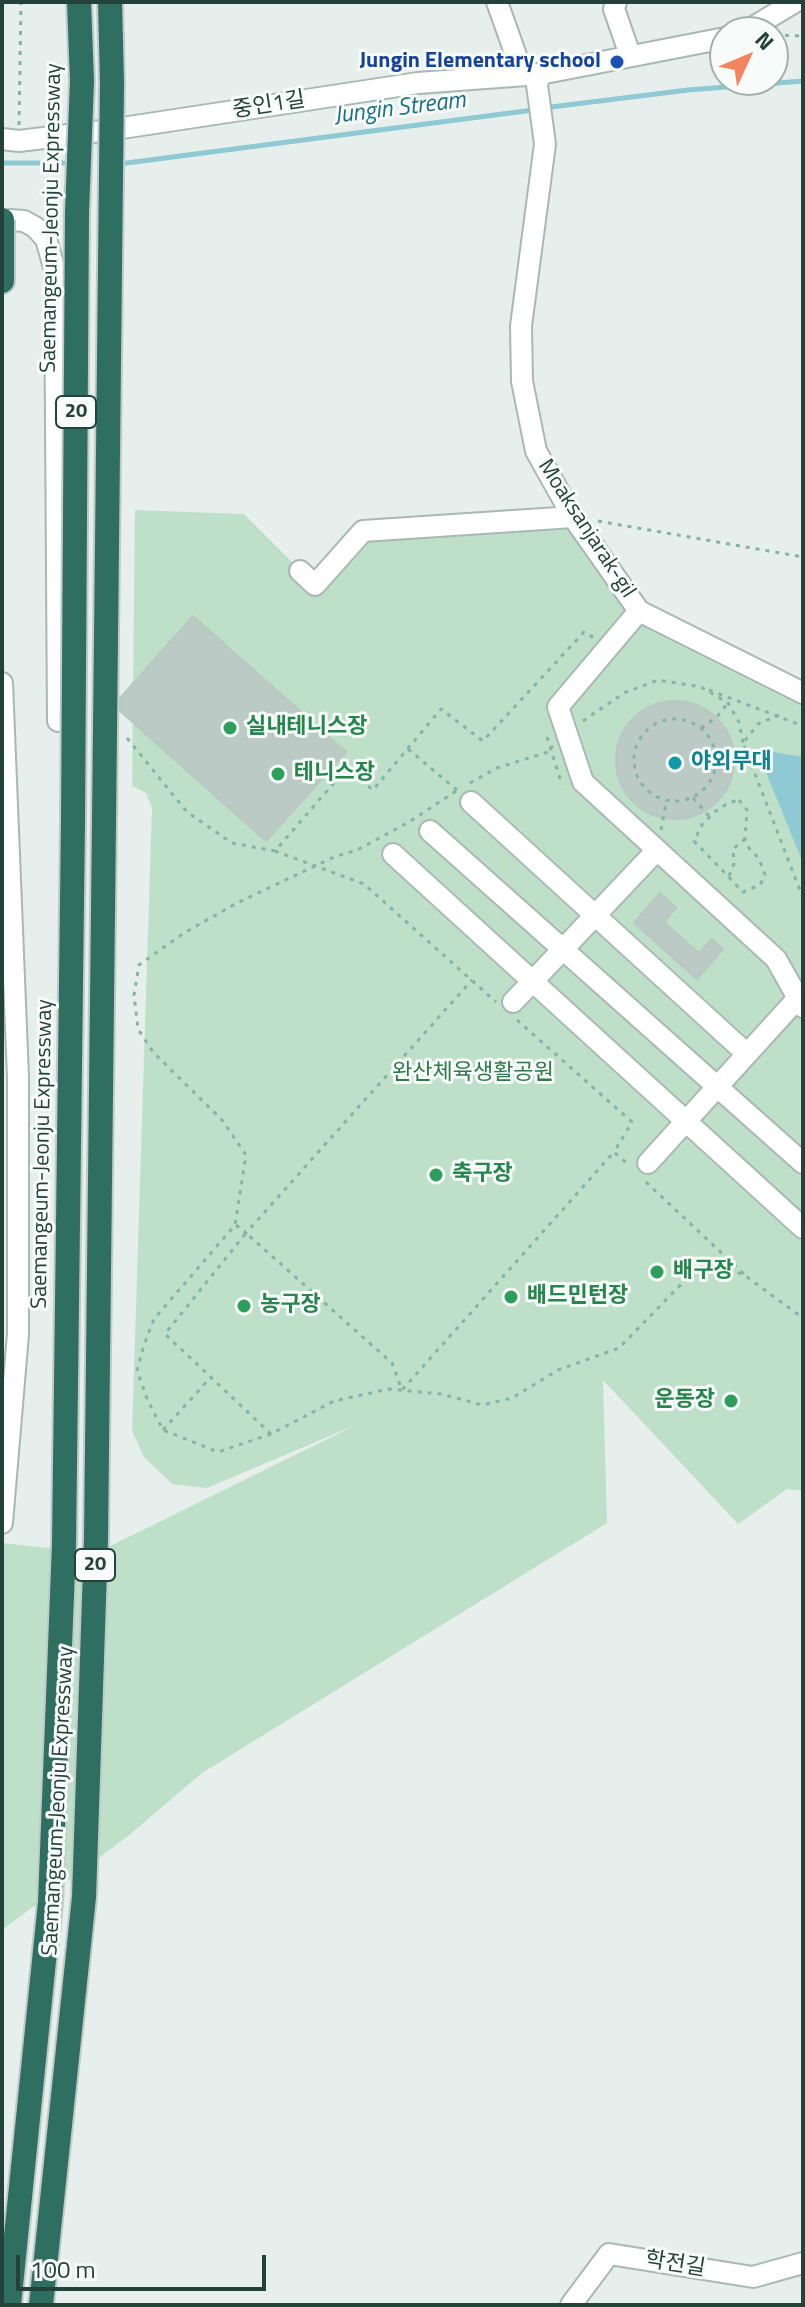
<!DOCTYPE html>
<meta charset="utf-8">
<style>
body{margin:0}
#map{position:relative;width:805px;height:2307px;overflow:hidden;background:#e6efeb;font-family:"Titillium Web",sans-serif}
canvas{display:block}
.frame{position:absolute;inset:0;border:4px solid #24423a;pointer-events:none}
.north{position:absolute;left:709px;top:16px;width:80px;height:80px;box-sizing:border-box;background:#f7fbf9;border:2px solid #a3b1ad;border-radius:50%;rotate:46deg;font-size:22px;font-weight:700;line-height:32px;text-align:center;color:#24423a}
.north::after{content:'';display:block;margin:auto;width:28px;height:36px;background:#f4845f;clip-path:polygon(50% 0,100% 100%,50% 72%,0 100%)}
.scale{position:absolute;left:16px;top:2255px;width:250px;height:36px;box-sizing:border-box;border:4px solid #24423a;border-top:0;padding-left:10px;font-size:24px;line-height:28px;white-space:nowrap;color:#24423a;-webkit-text-stroke:6px #f7fbf9;paint-order:stroke}
</style>
<div id="map">
<canvas width="805" height="2307"></canvas>
<div class="frame"></div>
<div class="north">N</div>
<div class="scale">100 m</div>
</div>
<script>
const ctx = document.querySelector('canvas').getContext('2d');
ctx.lineJoin = 'round';
function fillPath(path, color) {
  ctx.fillStyle = color;
  ctx.fill(path, 'evenodd');
}
function shape(rows) {
  const path = new Path2D();
  for (const r of rows) {
    if (r.length === 3) {
      path.moveTo(r[0] + r[2], r[1]);
      path.arc(r[0], r[1], r[2], 0, 2 * Math.PI);
      continue;
    }
    path.moveTo(r[0], r[1]);
    for (let i = 2; i < r.length; i += 2) path.lineTo(r[i], r[i + 1]);
  }
  return path;
}
function strokePath(path, color, width, dash) {
  ctx.strokeStyle = color;
  ctx.lineWidth = width;
  ctx.lineCap = dash ? 'butt' : 'round';
  ctx.setLineDash(dash || []);
  ctx.stroke(path);
}
function label(font, color, halo, rows, align = 'center') {
  ctx.font = font + ' "Titillium Web","Noto Sans KR",sans-serif';
  ctx.lineWidth = 6;
  ctx.setLineDash([]);
  ctx.textBaseline = 'middle';
  ctx.strokeStyle = halo;
  ctx.fillStyle = color;
  for (const [text, x, y, turn = 0] of rows) {
    ctx.save();
    ctx.translate(x, y);
    ctx.rotate((+turn || 0) * Math.PI / 180);
    ctx.textAlign = isNaN(turn) ? turn : align;
    if (halo) ctx.strokeText(text, 0, 0);
    ctx.fillText(text, 0, 0);
    ctx.restore();
  }
}
fillPath(shape([
 [135,510,244,514,315,585,363,531,573,517,639,611,803,693,803,1491,787,1489,738,1524,603,1380,607,1523,202,1773,128,1836,2,1930,2,1543,96,1553,358,1424,207,1488,172,1484,144,1457,132,1431,152,808,146,793,132,786]
]), '#bfe0c8');
fillPath(shape([
 [773,752,803,757,803,863,765,770,767,758]
]), '#8ec9d4');
strokePath(shape([
 [543,108,688,90,803,81],
 [2,163,73,163],
 [119,164,533,110]
]), '#8ec9d4', 5);
const building = shape([
 [193,616,346,752,266,841,120,711,120,698,193,616],
 [675,760,59],
 [660,893,676,908,664,922,699,953,712,939,723,949,697,979,634,923,660,893]
]);
fillPath(building, '#bbcac4');
strokePath(building, '#b8c9c2', 2);
const minor = shape([
 [497,2,523,75],
 [616,2,614,9,630,55],
 [745,32,795,2],
 [540,74,537,85,545,144,521,326,522,381,536,451,573,517,639,611,803,693],
 [2,139,19,141,109,130,418,83,540,74,725,38],
 [9,220,24,221,35,227,46,239,55,271,58,721],
 [300,571,315,585,363,531,573,517],
 [639,611,558,707,583,782,776,959,803,1007],
 [2,683,18,1077,18,1334,2,1523],
 [471,802,747,1054],
 [430,831,803,1163],
 [393,854,803,1228],
 [513,1002,657,850],
 [648,1163,798,998],
 [571,2305,609,2254,753,2277,803,2263]
]);
const highway = shape([
 [2,281,2,256],
 [9,2305,50,1902,64,1544,73,822],
 [41,2305,84,1897,96,1539,104,822]
]);
strokePath(minor, '#a8b8b2', 24);
strokePath(highway, '#c2cac8', 28);
strokePath(shape([
 [775,35,803,36],
 [19,125,21,2],
 [598,521,803,557],
 [709,690,803,726],
 [779,715,758,724,743,743,803,898],
 [675,760,41],
 [583,721,624,693,658,680,701,687,728,703,739,722,743,743],
 [701,728,717,717,727,704],
 [547,737,562,785],
 [127,738,187,812,232,843,275,851,346,769,373,790,441,709,483,741,584,632,594,638],
 [408,749,457,790],
 [470,783,497,768,548,752,553,746],
 [456,791,409,822,357,850,334,857,237,903,184,933,139,965,134,995,138,1029,153,1052,222,1120,246,1155,235,1225,154,1319,144,1345,137,1371,148,1401,163,1430,218,1452,271,1434,334,1401,389,1389,441,1394,482,1405,512,1398,558,1370,619,1348,698,1267,722,1265,747,1277,803,1318],
 [693,798,709,816],
 [739,800,747,810,745,839,749,848,759,859,765,875,760,885,743,892,694,841,703,823,716,811,728,803,739,800],
 [661,830,666,803],
 [275,851,364,884,496,1002],
 [729,876,734,864,733,849,745,839],
 [517,1020,632,1122,614,1152,629,1165],
 [646,1182,745,1275],
 [236,1225,246,1233,472,980],
 [163,1430,211,1377],
 [271,1434,165,1334,246,1233,392,1363,402,1390,614,1152]
]), '#86b3a5', 3, [4, 6]);
strokePath(minor, '#fff', 20);
strokePath(highway, '#2f6f62', 24);
const highwayBridge = shape([
 [2,220,2,256],
 [73,822,77,212,82,81,79,2],
 [104,822,112,82,110,2]
]);
strokePath(highwayBridge, '#c2cac8', 28, []);
strokePath(highwayBridge, '#2f6f62', 24);
for (const [x, y, r, color] of [
 [617,62,8,"#1a4fb4"],
 [230,728,8,"#2e9e5b"],
 [675,763,8,"#0f9aa8"],
 [278,774,8,"#2e9e5b"],
 [436,1175,8,"#2e9e5b"],
 [657,1272,8,"#2e9e5b"],
 [511,1297,8,"#2e9e5b"],
 [244,1306,8,"#2e9e5b"],
 [731,1401,8,"#2e9e5b"]
]) {
  const dot = new Path2D();
  dot.arc(x, y, r, 0, 2 * Math.PI);
  ctx.fillStyle = color;
  ctx.fill(dot);
  strokePath(dot, '#f7fbf9', 3);
}
for (const [x, y, w] of [
 [76,412,40],
 [95,1565,40]
]) {
  const box = new Path2D();
  box.roundRect(x - w / 2, y - 16, w, 32, 6);
  ctx.fillStyle = '#f7fbf9';
  ctx.fill(box);
  strokePath(box, '#24423a', 2);
}
label('bold 20px', '#24423a', null, [
 ["20",76,412],
 ["20",95,1565]
]);
label('bold 22px', '#164399', '#f7fbf9', [
 ["Jungin Elementary school",601,62]
], 'right');
label('22px', '#24423a', '#f7fbf9', [
 ["중인1길",269,106,-9],
 ["Saemangeum-Jeonju Expressway",52,218,-89],
 ["Moaksanjarak-gil",586,529,57],
 ["Saemangeum-Jeonju Expressway",43,1154,-89],
 ["Saemangeum-Jeonju Expressway",59,1801,-87],
 ["학전길",675,2265,9]
]);
label('bold 22px', '#27864d', '#f7fbf9', [
 ["실내테니스장",246,728],
 ["테니스장",294,774],
 ["축구장",452,1175],
 ["배구장",673,1272],
 ["배드민턴장",527,1297],
 ["농구장",260,1306],
 ["운동장",715,1401,"right"]
], 'left');
label('bold 22px', '#0d838f', '#f7fbf9', [
 ["야외무대",691,763]
], 'left');
label('22px', '#2d7a4b', '#f7fbf9', [
 ["완산체육생활공원",473,1074]
]);
label('italic 24px', '#1c6f80', '#f7fbf9', [
 ["Jungin Stream",400,109,-7]
]);
</script>
